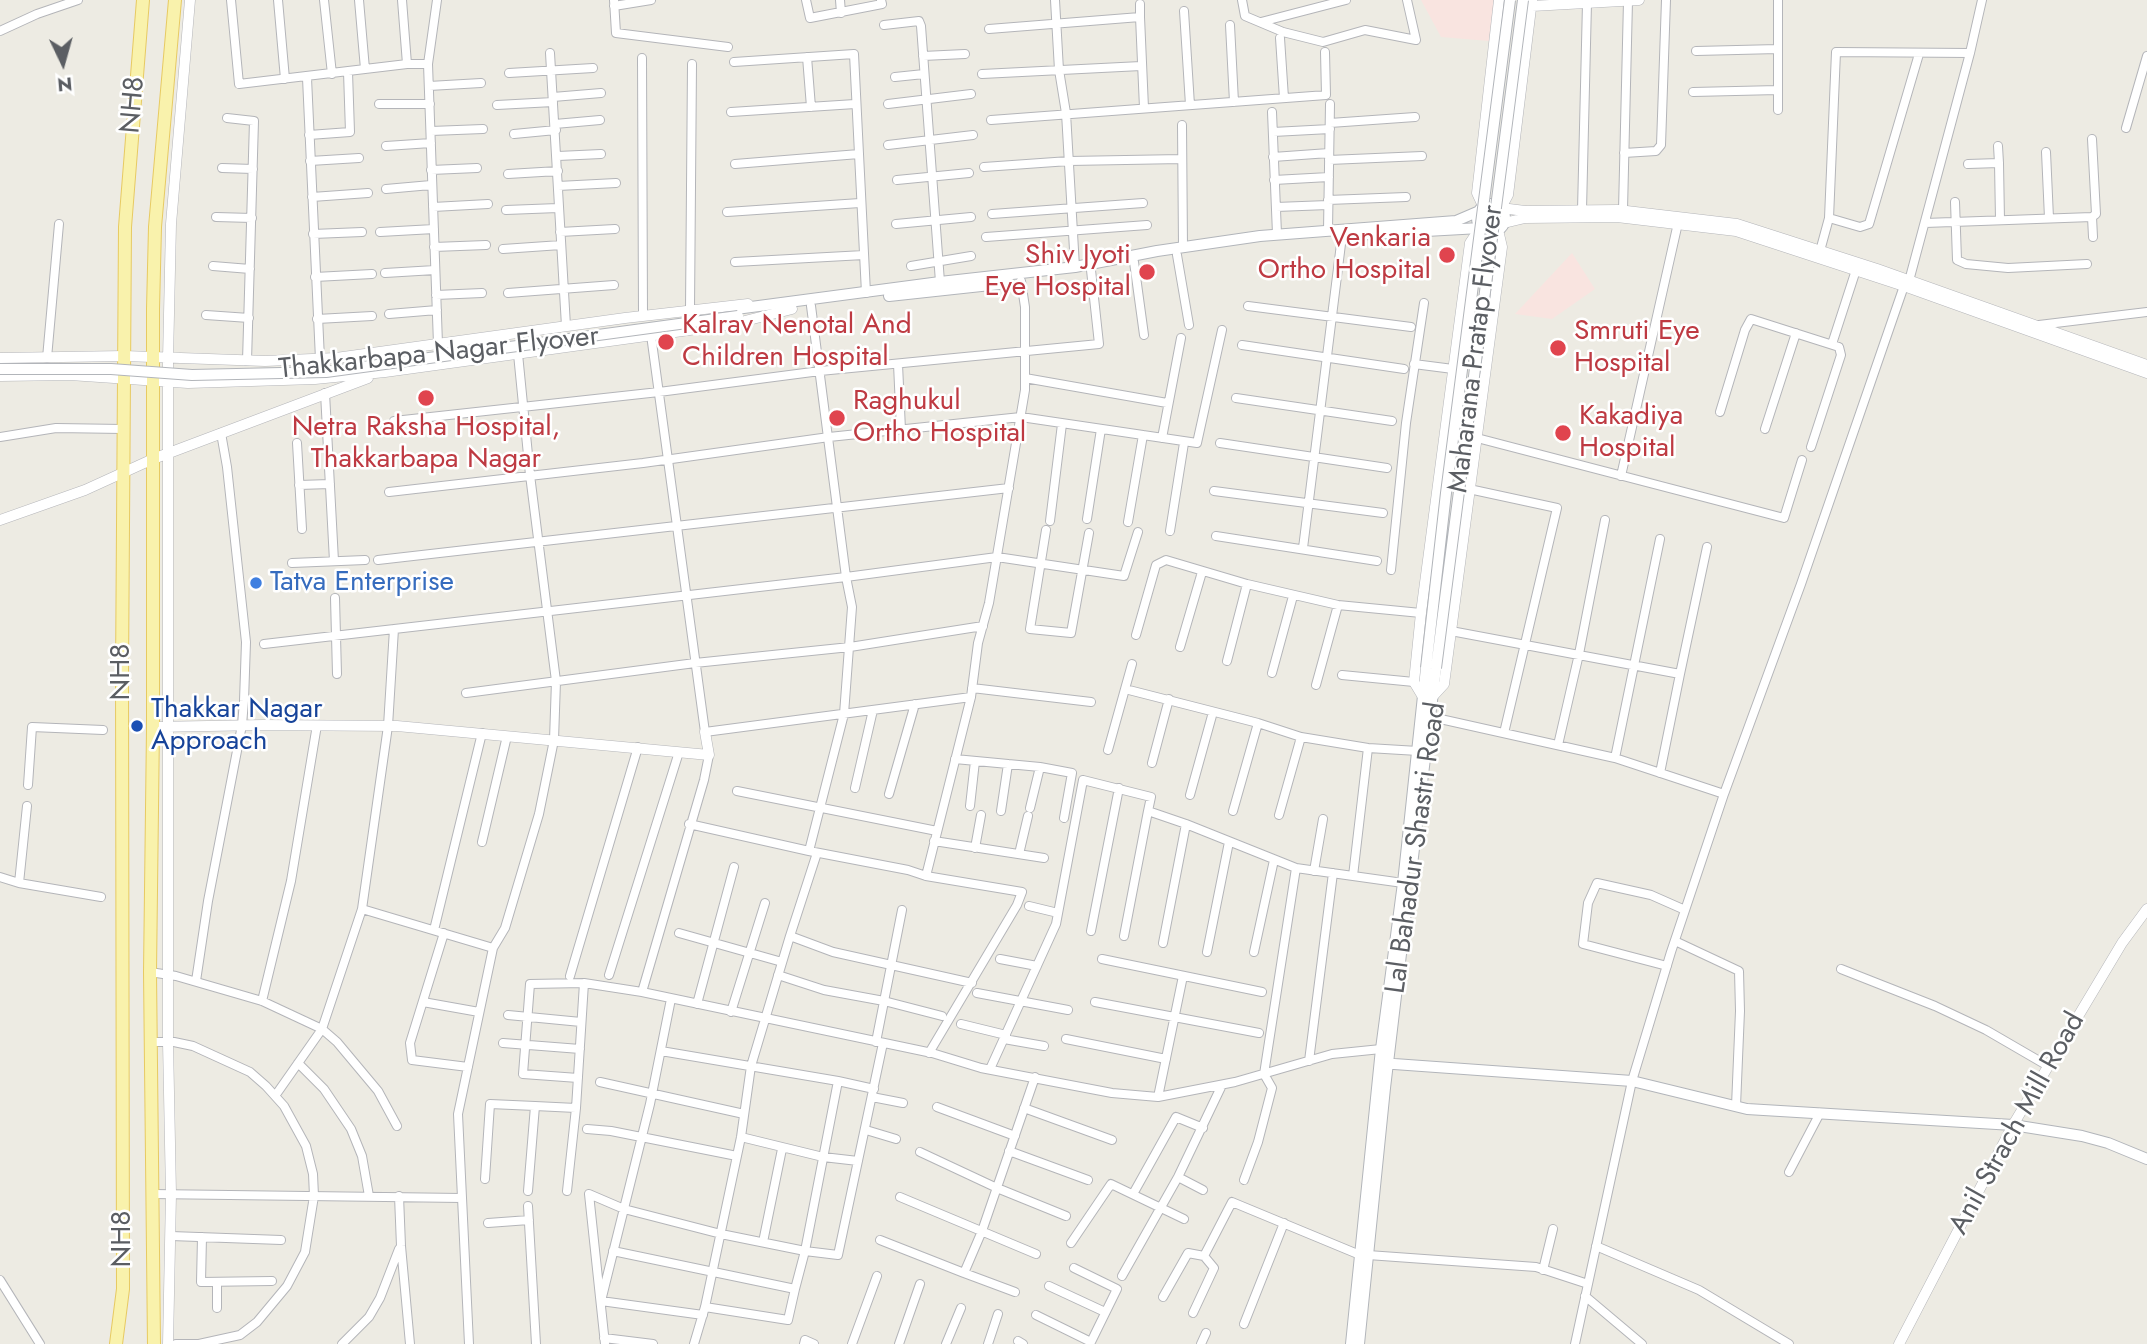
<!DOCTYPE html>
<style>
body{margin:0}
#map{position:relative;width:2147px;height:1344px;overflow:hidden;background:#edebe3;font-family:Jost,sans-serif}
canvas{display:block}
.north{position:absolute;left:28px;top:28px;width:70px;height:70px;-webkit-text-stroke:5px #fff;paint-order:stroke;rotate:175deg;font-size:19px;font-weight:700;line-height:28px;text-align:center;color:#5b5e63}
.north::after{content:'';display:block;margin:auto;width:24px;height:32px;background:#5b5e63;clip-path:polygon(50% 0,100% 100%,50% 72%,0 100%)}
</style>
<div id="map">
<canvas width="2147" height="1344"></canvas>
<div class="north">N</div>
</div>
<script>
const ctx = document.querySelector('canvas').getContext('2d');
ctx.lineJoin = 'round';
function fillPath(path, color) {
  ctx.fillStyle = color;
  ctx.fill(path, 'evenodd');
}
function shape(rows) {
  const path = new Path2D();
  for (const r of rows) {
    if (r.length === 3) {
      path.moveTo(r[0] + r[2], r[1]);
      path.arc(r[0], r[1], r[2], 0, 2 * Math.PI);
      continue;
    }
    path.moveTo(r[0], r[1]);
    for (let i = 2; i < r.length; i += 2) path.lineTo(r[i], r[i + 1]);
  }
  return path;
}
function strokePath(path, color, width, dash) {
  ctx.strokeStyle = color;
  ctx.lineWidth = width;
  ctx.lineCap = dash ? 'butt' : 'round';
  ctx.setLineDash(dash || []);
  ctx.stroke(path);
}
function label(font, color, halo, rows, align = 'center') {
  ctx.font = font + ' Jost,sans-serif';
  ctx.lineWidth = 5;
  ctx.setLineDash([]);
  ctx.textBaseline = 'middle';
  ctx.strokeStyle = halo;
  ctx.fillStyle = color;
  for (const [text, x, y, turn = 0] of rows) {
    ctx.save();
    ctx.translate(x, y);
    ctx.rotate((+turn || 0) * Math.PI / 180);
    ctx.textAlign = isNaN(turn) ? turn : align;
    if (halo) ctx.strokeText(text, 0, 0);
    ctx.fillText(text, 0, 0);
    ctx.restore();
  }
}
fillPath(shape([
 [1421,0,1494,0,1489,41,1441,37],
 [1572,253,1595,289,1552,319,1515,314]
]), '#f9e4e0');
const minor = shape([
 [231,0,239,84,365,69,359,0],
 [278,0,285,79],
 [324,0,332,74],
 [402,0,407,64],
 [437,0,428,64,438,344],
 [614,0,616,33,728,47],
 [806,0,810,18,882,4,881,0],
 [840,0,841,13],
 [1055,0,1059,70,1066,113,1075,267],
 [1242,0,1245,16,1283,32,1323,42,1365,30,1416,40,1407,0],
 [614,6,651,0],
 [1184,11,1190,105],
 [1140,17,1140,4],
 [1261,22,1346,0],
 [884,25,919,21,921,26,940,282],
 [1230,25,1234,102],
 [989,29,1140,17,1144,108],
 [0,31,37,14,78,0],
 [1280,38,1284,98],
 [1696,51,1778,49],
 [550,53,566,326],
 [923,56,965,54],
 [807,57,811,107],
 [642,58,643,316],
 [734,62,854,54,859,154,735,164],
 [365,69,407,64,428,64],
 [509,73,593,68],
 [982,74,1141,66],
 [895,77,924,74],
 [307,78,320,359],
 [429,86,481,83],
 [1693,92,1778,90],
 [553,97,601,93],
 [379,104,430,104],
 [888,104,971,94],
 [497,105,553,102],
 [1778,110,1778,0],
 [731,112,855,104],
 [1272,112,1277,234],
 [227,118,254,121,247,361],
 [991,120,1326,95,1325,52],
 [1330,123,1415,117],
 [555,124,600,120],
 [1182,125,1183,247],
 [2126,128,2147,56],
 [431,131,483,129],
 [1273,132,1330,129],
 [514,134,556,130],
 [309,135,350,132,348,72],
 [2092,139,2096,214,2092,217,2093,237],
 [888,145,973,135],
 [386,146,431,143],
 [1998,146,1999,163],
 [2046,152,2049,218],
 [1624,153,1656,151,1661,145,1666,0],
 [859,154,866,293],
 [558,156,601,154],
 [1273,157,1329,153],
 [1329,160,1422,156],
 [310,161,359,158],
 [1968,164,1999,163,2000,220],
 [984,167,1069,161,1182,159],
 [222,168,253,169],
 [431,170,477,168],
 [508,174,558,171],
 [897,180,969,173],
 [1274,180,1329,177],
 [558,186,616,183],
 [386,189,431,185],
 [312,197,368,193],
 [1328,200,1406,197],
 [1955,202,1957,260,1966,264,2008,268,2087,264],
 [433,207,488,204],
 [1276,207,1328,205],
 [506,210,558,208],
 [1582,210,1587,3],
 [1623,210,1628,1],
 [727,212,860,203],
 [992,214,1143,203],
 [216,217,252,218],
 [1829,218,1860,227,1869,224,1919,54],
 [1925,223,2092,217],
 [896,224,971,217],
 [1328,230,1330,104],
 [380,232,434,229],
 [560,232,615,229],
 [313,234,362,232],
 [986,237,1147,225],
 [434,247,486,245],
 [503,249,561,245],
 [1820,251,1829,218,1836,52,1970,53],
 [1177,255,1189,325],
 [735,262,864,255],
 [1134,262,1144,335],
 [213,266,250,269],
 [911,266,971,256],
 [385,273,435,270],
 [315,277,372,274],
 [508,293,614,285],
 [436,295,482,293],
 [1248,306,1411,327],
 [690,309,692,64],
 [389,314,437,310],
 [206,315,249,318],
 [317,319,372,316],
 [2039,325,2147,312],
 [651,335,705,732,971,697],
 [1832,344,1856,270],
 [1242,345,1404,369],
 [47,358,59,224],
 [898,364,901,430],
 [1414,364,1453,369],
 [1025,378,1167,403],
 [325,393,334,561],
 [1236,398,1392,421],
 [1720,412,1745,330,1751,319,1839,347,1841,355,1811,447],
 [394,421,659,392,820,371,1099,344,1091,270],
 [1765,429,1796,333],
 [0,437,56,428,123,429],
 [1162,438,1181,338],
 [1477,438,1784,518,1802,460],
 [297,443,302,529],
 [1220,443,1387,468],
 [1621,476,1678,223],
 [299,485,330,484],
 [1469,489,1557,508,1504,733],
 [1214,491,1383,513],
 [389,492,643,463,829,437,1021,417,1197,443,1222,330],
 [1087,519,1101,429],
 [1050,521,1062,424],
 [1128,522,1143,435],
 [1046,530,1030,629,1071,633,1089,533],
 [1170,531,1184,443],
 [1216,536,1377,561],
 [1303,548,1342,236],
 [378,560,1009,488],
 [292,563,365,560],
 [1391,570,1406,423,1424,303],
 [335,598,337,674],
 [1451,631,1680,674,1707,547],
 [1136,635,1156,565,1166,560,1247,584,1338,605,1421,613],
 [264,644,846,577,997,557,1124,576,1138,532],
 [1180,647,1202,572],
 [1227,661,1247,584],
 [1132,664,1125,689,1258,723,1301,737,1368,748,1418,751],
 [1272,673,1293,596],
 [1342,675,1414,682],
 [1316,685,1338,605],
 [972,688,1091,702],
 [466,693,695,663,850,647,983,626],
 [1427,716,1615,758,1724,794,1801,584,1904,286,1909,281,1970,53,1982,0],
 [1558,745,1579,654,1605,520],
 [1108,750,1125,689],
 [1615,758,1660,539],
 [955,759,1040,767,1072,773,1064,818],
 [1152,763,1169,699],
 [1660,773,1680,674],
 [28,785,32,727,103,730],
 [855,788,873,710],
 [737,791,937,831],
 [889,794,915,704],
 [1190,795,1213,712],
 [970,806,975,761],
 [1030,808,1040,767],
 [1001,811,1008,764],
 [1233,811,1258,723],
 [1279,815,1301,737],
 [689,824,809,851,908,870,926,876,1022,892,1017,905,929,1053],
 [934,841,1044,858],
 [482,842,507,736],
 [975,848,981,815],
 [809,851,844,714,852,607,846,577,811,306],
 [817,853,790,936,833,952,972,983],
 [1019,854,1028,816],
 [1314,871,1323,819],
 [926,876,971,697,978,643,989,603,1025,390,1025,307,1021,281],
 [1353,876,1368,748],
 [0,877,19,883,101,897],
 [19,883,27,806],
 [1029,906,1058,913],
 [362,909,493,948],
 [434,930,482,733],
 [1091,931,1119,788],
 [444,933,410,1043,412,1060,468,1067],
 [679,933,782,962],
 [1124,936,1148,811],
 [1675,941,1739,971,1740,1011,1736,1106],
 [1163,943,1186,824],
 [1207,952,1229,842],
 [1254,952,1274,860],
 [1000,959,1037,966],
 [1102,959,1262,992],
 [1667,966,1583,944,1588,903,1597,883,1651,895,1685,910],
 [1841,969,1935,1006,1986,1030,2048,1066],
 [150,972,176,976,262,1001,322,1029,337,1042,378,1091,397,1126],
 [609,975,679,752],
 [778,975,824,990,884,1001,942,1016],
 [570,976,638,747],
 [196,981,208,901,242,725,244,701,246,642,227,467,221,433],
 [642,992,704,780,709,755],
 [977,993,1068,1010],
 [671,999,650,1104,601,1301,703,1315],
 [262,1001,291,881,317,725],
 [423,1002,479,1012],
 [1095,1002,1259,1033],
 [697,1004,734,867],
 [731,1012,765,903],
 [508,1015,581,1022],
 [961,1024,1006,1035],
 [1004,1039,1044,1046],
 [1066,1039,1166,1059],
 [151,1042,174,1042,193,1046,250,1072,266,1086,284,1106,306,1146,313,1174,314,1196,305,1252,287,1286,257,1322,240,1335,199,1344,176,1344],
 [876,1042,902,910],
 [503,1043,580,1049],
 [661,1051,838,1081,805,1251,838,1255,883,1043],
 [1309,1061,1333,873],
 [298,1063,324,1089,351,1129,362,1156,369,1196],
 [990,1069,1056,924,1083,780,1151,797,1148,811,1186,824,1296,868,1403,883],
 [578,1078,523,1074,530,984,584,983,642,992,932,1053,981,1068,1112,1093,1158,1097,1235,1082,1332,1054,1381,1049],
 [838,1081,874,1089],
 [600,1082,744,1114],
 [275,1096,322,1029,362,909,388,726,394,629],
 [872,1097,903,1103],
 [1158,1097,1183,976],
 [937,1107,1015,1136],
 [1024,1108,1112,1140],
 [587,1129,611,1131,737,1156],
 [866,1130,896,1139],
 [741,1137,823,1157,858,1161],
 [1009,1151,1088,1180],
 [920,1152,997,1188,1066,1216],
 [1789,1172,1820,1113],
 [1178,1177,1203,1190],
 [485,1179,490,1104,535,1106],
 [1244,1180,1258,1142,1272,1088,1264,1074,1296,868],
 [528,1191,535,1106,576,1108],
 [567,1191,576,1108,584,983],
 [152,1194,462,1198],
 [1133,1194,1176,1117,1203,1128],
 [399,1196,401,1246,410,1344],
 [900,1197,1036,1254],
 [528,1206,536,1344],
 [488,1223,529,1220],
 [171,1236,281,1240],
 [202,1237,201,1282,272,1281],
 [880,1240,964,1273],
 [763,1242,782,1149],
 [1071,1243,1111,1184,1184,1219],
 [1596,1246,1699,1290,1789,1344],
 [1368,1255,1536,1267,1588,1284],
 [1204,1256,1232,1202,1360,1255],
 [1074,1268,1117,1289,1090,1344],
 [1543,1270,1553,1229],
 [1122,1276,1178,1177,1222,1085],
 [0,1280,40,1344],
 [1049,1286,1105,1312],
 [1015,1292,964,1273,982,1231,1035,1077],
 [1585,1296,1642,1344],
 [1163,1297,1188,1253,1204,1256,1214,1268,1193,1313],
 [705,1307,788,1320,795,1289],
 [217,1308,217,1282],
 [1036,1315,1091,1342],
 [1244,1324,1284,1223],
 [604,1338,653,1344],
 [1018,1341,1023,1344],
 [342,1344,369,1317,380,1298,399,1249],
 [469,1344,458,1114,493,948,505,928,539,814,554,740,556,681,530,475,518,354],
 [605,1344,589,1194,624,1209,721,1234,805,1251,795,1289,613,1251],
 [694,1344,705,1307,741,1137,751,1066,790,936],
 [804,1344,805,1340,814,1344],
 [852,1344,877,1276],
 [899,1344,920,1284],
 [946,1344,961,1308],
 [988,1344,998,1314],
 [1201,1344,1206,1333],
 [1575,1344,1632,1081,1671,952,1724,794]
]);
const tertiary = shape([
 [1532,0,1508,195,1501,208,1525,211,1618,210,1737,224,1877,269,2147,365],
 [1532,6,1639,0],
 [1483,206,1477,193,1499,0],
 [1504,223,1525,218,1617,217,1736,231,1904,286,2147,373],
 [0,358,124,356,265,361,336,358,625,318,748,304],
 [0,376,70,375,188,383,315,379,385,372,733,324,792,309],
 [0,520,85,490,153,459,368,378],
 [1423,697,1414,682,1421,613,1470,243,1480,228],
 [1432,697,1444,684,1502,247,1498,230],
 [153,727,263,725,397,726,709,755,705,732],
 [168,1344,171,1194,168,1042,168,359,171,224,190,0],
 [1899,1344,2013,1125,2122,943,2147,909]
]);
const secondary = shape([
 [1491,218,14],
 [1354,235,1480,228],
 [889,296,1009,283],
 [736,309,940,282,1075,267,1157,251,1260,236,1456,221,1477,212],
 [1412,865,1436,668],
 [1380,1063,1632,1081,1747,1109,2013,1125,2082,1136,2108,1143,2147,1159],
 [1351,1344,1381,1049,1403,883,1426,668],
 [1359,1344,1385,1088,1406,912]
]);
const primary = shape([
 [116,1344,123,1289,122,674,125,227,143,0],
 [154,1344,150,972,153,727,153,309,155,227,175,0]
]);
strokePath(minor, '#b4b5b9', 10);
strokePath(tertiary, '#b4b5b9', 11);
strokePath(secondary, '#b2b5ba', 12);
strokePath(primary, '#e7ca62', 14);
strokePath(minor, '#fff', 8);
strokePath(tertiary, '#fff', 10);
strokePath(secondary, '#fff', 10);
strokePath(primary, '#f9f2ac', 12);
const secondaryBridge = shape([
 [0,369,111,369,192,375,326,372,738,316],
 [1426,668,1446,493,1510,0],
 [1436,668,1523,0]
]);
strokePath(secondaryBridge, '#b2b5ba', 12, []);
strokePath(secondaryBridge, '#fff', 10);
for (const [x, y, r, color] of [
 [1447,255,9,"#e0444e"],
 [1147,272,9,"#e0444e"],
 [666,342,9,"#e0444e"],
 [1558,348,9,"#e0444e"],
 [426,398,9,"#e0444e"],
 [837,418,9,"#e0444e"],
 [1563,433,9,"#e0444e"],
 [256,583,7,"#3f7fe0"],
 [137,726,7,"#1a4fb4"]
]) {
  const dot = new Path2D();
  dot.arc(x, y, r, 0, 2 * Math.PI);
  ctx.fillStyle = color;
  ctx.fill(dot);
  strokePath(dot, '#fff', 2.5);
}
label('28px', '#5b5e63', '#fff', [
 ["NH8",134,105,-85],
 ["Maharana Pratap Flyover",1477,349,-83],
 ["Thakkarbapa Nagar Flyover",439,354,-6],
 ["NH8",122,672,-90],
 ["Lal Bahadur Shastri Road",1417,848,-82],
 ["Anil Strach Mill Road",2018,1124,-61],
 ["NH8",123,1239,-90]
]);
label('28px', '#be3a42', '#fff', [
 ["Venkaria",1431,239,"right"],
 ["Ortho Hospital",1431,271,"right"],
 ["Shiv Jyoti",1131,256,"right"],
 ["Eye Hospital",1131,288,"right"],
 ["Kalrav Nenotal And",682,326],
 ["Children Hospital",682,358],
 ["Smruti Eye",1574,332],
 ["Hospital",1574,364],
 ["Raghukul",853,402],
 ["Ortho Hospital",853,434],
 ["Kakadiya",1579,417],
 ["Hospital",1579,449],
 ["Netra Raksha Hospital,",426,428,"center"],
 ["Thakkarbapa Nagar",426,460,"center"]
], 'left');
label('28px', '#366cbe', '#fff', [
 ["Tatva Enterprise",270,583]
], 'left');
label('28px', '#164399', '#fff', [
 ["Thakkar Nagar",151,710],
 ["Approach",151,742]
], 'left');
</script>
